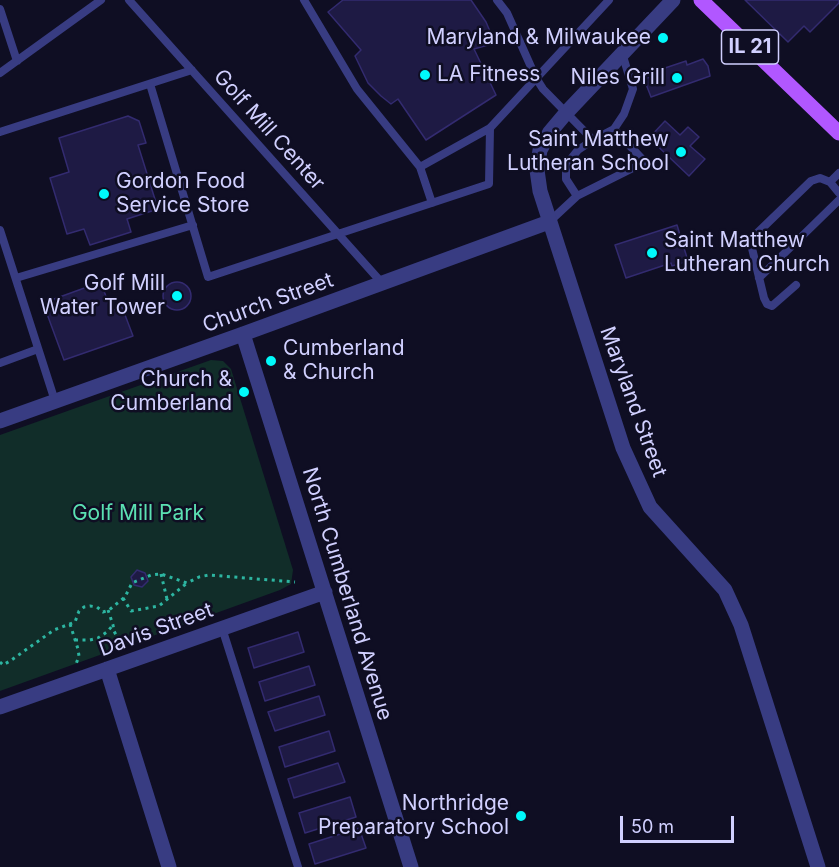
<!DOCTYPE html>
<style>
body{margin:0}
#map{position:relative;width:839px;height:867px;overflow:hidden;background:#0f0e23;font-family:Inter,sans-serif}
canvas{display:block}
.scale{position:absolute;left:620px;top:816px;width:114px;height:27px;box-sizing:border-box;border:3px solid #d1d0ff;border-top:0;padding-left:8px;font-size:18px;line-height:21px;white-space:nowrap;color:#d1d0ff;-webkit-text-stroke:4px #0f0e23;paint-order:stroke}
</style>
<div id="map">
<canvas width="839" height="867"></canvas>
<div class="scale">50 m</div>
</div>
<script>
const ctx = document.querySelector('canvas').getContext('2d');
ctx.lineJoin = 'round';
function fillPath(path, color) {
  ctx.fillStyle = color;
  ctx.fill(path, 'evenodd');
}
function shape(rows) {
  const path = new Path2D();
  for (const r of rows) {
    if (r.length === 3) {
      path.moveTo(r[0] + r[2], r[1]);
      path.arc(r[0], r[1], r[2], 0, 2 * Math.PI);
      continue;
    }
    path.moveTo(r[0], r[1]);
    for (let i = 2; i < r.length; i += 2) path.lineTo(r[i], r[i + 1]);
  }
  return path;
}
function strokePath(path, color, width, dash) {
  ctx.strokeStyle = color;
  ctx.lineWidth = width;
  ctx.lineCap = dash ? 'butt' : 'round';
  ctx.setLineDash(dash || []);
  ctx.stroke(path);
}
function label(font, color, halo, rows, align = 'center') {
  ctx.font = font + ' Inter,sans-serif';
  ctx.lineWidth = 5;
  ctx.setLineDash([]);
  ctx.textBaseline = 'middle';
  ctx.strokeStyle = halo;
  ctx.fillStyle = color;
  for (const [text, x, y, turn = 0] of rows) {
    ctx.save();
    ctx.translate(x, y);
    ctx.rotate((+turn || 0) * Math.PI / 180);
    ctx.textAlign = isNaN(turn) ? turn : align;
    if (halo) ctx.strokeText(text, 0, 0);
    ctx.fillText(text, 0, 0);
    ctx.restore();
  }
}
fillPath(shape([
 [211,360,223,361,231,369,293,570,291,584,280,590,0,691,0,435]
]), '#112d29');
const building = shape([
 [343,0,471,0,486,22,495,43,474,49,496,95,426,140,398,99,391,104,381,96,368,83,355,56,361,50,328,12,343,0],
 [745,0,839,0,839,3,810,32,804,26,788,42,745,0],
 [703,59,708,66,710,76,651,97,644,79,663,73,662,69,686,61,687,65,703,59],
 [128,116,139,121,146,143,138,145,158,209,127,219,131,232,90,245,84,229,67,234,50,178,69,172,59,138,128,116],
 [665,121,680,135,688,127,699,137,690,146,705,159,689,176,649,138,665,121],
 [677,225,688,261,672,266,671,263,626,278,615,245,677,225],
 [177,296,14],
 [101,282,111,311,122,307,133,336,64,360,43,303,101,282],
 [137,570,145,573,148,581,142,587,134,585,131,577,137,570],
 [298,632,304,652,254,668,248,648,298,632],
 [309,666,315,685,265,701,259,682,309,666],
 [319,696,325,715,275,731,268,712,319,696],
 [329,731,335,751,285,767,279,747,329,731],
 [338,763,345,782,294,798,288,779,338,763],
 [350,797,356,817,305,833,299,813,350,797],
 [359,828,366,848,315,864,309,844,359,828]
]);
fillPath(building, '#1e1a44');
strokePath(building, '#332b70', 1.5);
strokePath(shape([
 [161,574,167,599],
 [123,598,131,611,159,606,187,583],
 [108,610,113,625,114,631,119,641,128,645],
 [70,624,78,649,79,656,76,664],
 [75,640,90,640,98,638,107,632,113,625],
 [0,662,3,665,10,661,54,630,75,622,79,611,84,607,90,606,97,607,103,612,109,610,125,597,132,583,151,575,161,574,187,583,199,577,209,575,295,582]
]), '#2db5a1', 3, [3, 4.5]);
strokePath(shape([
 [129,0,382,283],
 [304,0,357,89,420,167,432,203],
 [497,0,507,13,536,78,543,89,593,140],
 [0,9,17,61],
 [0,73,101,0],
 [150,84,208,277,489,184,490,128],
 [0,132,192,70],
 [420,167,490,128,609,0],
 [830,182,839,173],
 [577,196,566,179,566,165,578,150,593,140,614,129,624,114,633,89,622,53],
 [549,222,577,196,645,162,614,129],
 [0,230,55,401],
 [16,278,193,225],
 [759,278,839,200],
 [796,285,772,306,767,304,764,298,750,240,811,181,820,178,830,182,839,193],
 [0,363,38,349],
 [222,628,298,867]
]), '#383c82', 8);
strokePath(shape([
 [673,0,566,113,550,132,540,150,537,170,540,191,623,448,650,507,725,590,741,625,818,867],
 [243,334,411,867],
 [0,421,243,334,549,222],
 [107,669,169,867],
 [0,707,325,592]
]), '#383c82', 15);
strokePath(shape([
 [701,0,839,133]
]), '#b157ff', 15);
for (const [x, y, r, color] of [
 [663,38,6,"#00f9fb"],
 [425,75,6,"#00f9fb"],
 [677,78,6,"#00f9fb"],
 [681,152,6,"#00f9fb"],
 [104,194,6,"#00f9fb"],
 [652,253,6,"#00f9fb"],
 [177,296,6,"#00f9fb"],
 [271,361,6,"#00f9fb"],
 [244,392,6,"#00f9fb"],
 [521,816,6,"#00f9fb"]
]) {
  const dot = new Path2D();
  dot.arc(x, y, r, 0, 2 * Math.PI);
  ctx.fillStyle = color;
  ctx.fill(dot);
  strokePath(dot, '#0f0e23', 2);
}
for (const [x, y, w] of [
 [750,47,57]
]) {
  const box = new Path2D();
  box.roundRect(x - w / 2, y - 17, w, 34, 4.5);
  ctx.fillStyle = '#0f0e23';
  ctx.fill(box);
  strokePath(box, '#d1d0ff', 1.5);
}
label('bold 20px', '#d1d0ff', null, [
 ["IL 21",750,47]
]);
label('21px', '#d1d0ff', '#0f0e23', [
 ["Maryland & Milwaukee",651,38],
 ["LA Fitness",437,75,"left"],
 ["Niles Grill",665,78],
 ["Saint Matthew",669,140],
 ["Lutheran School",669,164],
 ["Gordon Food",116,182,"left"],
 ["Service Store",116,206,"left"],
 ["Saint Matthew",664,241,"left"],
 ["Lutheran Church",664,265,"left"],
 ["Golf Mill",165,284],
 ["Water Tower",165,308],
 ["Cumberland",283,349,"left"],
 ["& Church",283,373,"left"],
 ["Church &",232,380],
 ["Cumberland",232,404],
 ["Northridge",509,804],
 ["Preparatory School",509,828]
], 'right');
label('21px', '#d1d0ff', '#0f0e23', [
 ["Golf Mill Center",269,130,48],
 ["Church Street",268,303,-20],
 ["Maryland Street",633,402,70],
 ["North Cumberland Avenue",347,594,73],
 ["Davis Street",156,630,-20]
]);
label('21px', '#5be0b2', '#0f0e23', [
 ["Golf Mill Park",138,514]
]);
</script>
